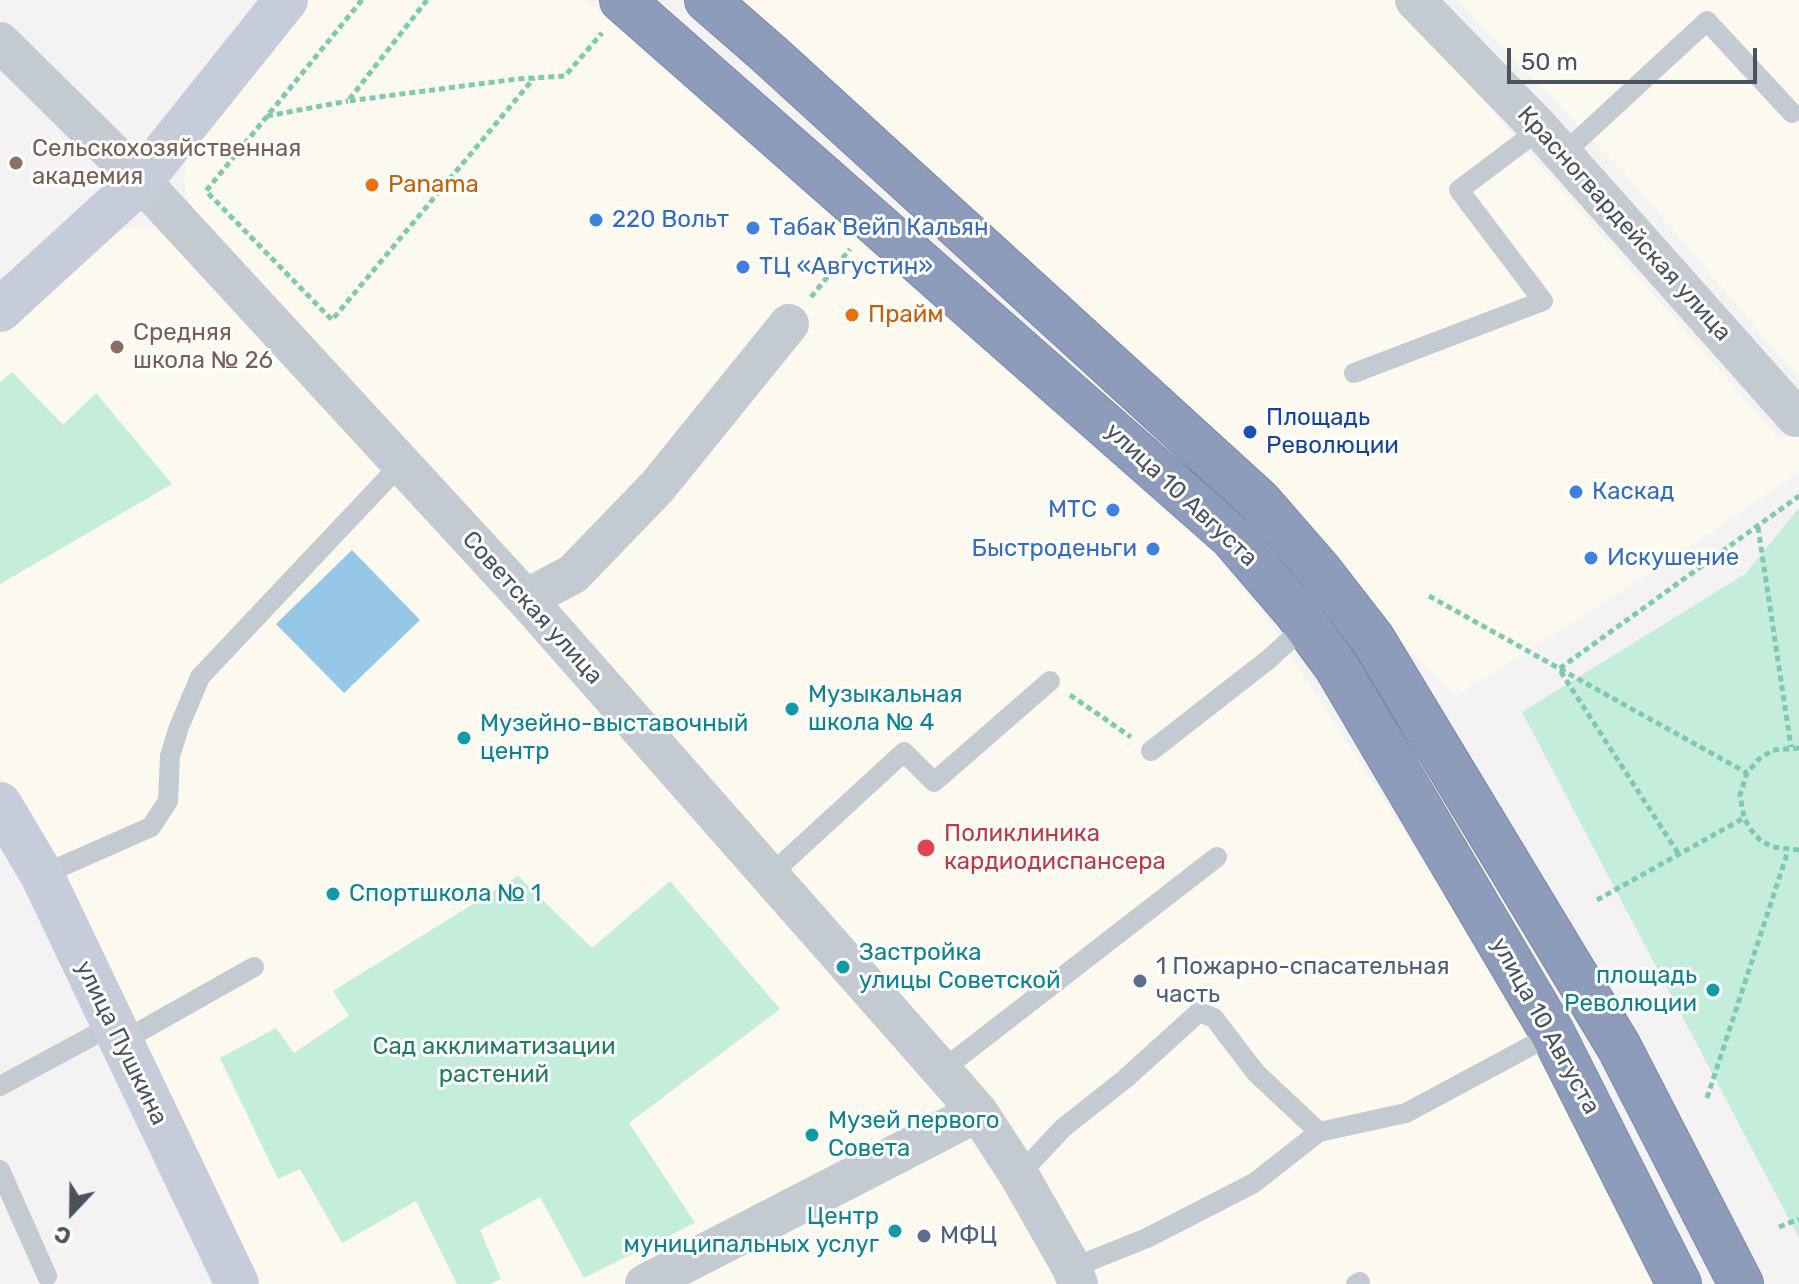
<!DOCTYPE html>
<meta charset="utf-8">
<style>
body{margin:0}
#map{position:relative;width:1799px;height:1284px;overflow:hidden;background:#f4f2f2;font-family:Rubik,sans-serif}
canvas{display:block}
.north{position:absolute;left:32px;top:1172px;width:80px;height:80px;-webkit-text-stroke:6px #fff;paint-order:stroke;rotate:202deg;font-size:22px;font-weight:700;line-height:32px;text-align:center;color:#4b525e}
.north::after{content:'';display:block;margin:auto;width:28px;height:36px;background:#4b525e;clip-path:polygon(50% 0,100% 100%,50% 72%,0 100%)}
.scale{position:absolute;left:1507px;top:48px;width:250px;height:36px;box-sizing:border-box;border:4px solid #4b525e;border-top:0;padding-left:10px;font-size:24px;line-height:28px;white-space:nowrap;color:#4b525e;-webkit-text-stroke:6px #fff;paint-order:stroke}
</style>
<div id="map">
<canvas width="1799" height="1284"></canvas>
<div class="north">С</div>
<div class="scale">50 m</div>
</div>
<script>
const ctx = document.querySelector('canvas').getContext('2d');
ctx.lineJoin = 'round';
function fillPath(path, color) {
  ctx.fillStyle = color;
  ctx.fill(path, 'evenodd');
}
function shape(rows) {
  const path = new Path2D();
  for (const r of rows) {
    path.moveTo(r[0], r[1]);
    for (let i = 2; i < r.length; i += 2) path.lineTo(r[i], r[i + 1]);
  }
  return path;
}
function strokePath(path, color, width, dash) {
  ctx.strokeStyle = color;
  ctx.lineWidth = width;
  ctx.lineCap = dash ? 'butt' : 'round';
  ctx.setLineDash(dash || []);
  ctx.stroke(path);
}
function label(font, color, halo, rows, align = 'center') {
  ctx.font = font + ' Rubik,sans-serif';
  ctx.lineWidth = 6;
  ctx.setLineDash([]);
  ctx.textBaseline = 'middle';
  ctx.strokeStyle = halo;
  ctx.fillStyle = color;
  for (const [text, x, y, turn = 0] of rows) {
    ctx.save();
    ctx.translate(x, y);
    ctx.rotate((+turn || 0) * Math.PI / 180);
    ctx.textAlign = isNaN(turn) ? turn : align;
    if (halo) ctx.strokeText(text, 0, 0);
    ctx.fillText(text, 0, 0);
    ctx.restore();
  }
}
fillPath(shape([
 [301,0,586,0,1215,555,1266,617,1535,1035,1652,1284,1097,1284,959,1059,536,582,199,223,188,202,184,179,186,159],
 [735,0,1395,0,1778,437,1799,436,1799,473,1653,571,1456,696],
 [1457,0,1799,0,1799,378,1629,178],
 [142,226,171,236,964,1113,635,1284,244,1284,0,775,0,331,114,231],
 [970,1122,1061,1284,644,1284]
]), '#fcfaee');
fillPath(shape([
 [12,372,63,425,96,393,172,484,0,584,0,382],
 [1799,508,1799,1238,1522,712,1745,574],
 [518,876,592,948,670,881,780,1009,629,1123,695,1223,584,1278,540,1197,480,1230,501,1279,490,1284,457,1284,416,1201,342,1243,300,1169,278,1179,220,1058,276,1028,294,1053,349,1016,333,991]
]), '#c5eddb');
fillPath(shape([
 [352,550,420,620,344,693,276,624]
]), '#95c8e7');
const highway = shape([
 [622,0,1232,537,1297,613,1336,666,1553,1034,1679,1284],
 [707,0,769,54,1260,502,1320,571,1372,638,1619,1047,1741,1284]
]);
strokePath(highway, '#7987a8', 46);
strokePath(shape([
 [362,0,206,191,332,320,534,78],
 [427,0,348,101,517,79,565,76,602,33],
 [267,116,348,101],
 [811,297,850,249],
 [1758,527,1791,747],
 [1429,596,1747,773],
 [1070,695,1131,737],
 [1799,748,1773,750,1759,759,1747,773,1740,795,1744,818,1751,830,1761,841,1773,847,1799,850],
 [1678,853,1559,669,1799,496],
 [1597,900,1744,818],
 [1707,1098,1788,851],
 [1779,1227,1799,1219]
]), '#7fc9b1', 5, [6, 4]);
strokePath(shape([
 [1563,154,1707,21,1792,113],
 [1354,373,1543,301,1459,190,1540,129],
 [1151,751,1269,659,1306,625],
 [42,875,151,827,168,801,170,756,179,727,200,677,401,464],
 [770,875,904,752,934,782,1050,681],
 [121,1042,254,967],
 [941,1071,1217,857],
 [0,1086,113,1025],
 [1319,1132,1406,1113,1553,1034],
 [0,1170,47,1276],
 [1019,1175,1063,1128,1125,1079,1199,1012,1214,1018,1256,1073,1319,1132,1254,1183,1147,1238,1072,1268],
 [1356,1284,1360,1282]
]), '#c4cad2', 20);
strokePath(shape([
 [1415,0,1540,129,1796,417],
 [0,42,141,181,526,599,978,1112,1019,1175,1072,1268,1078,1284],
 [526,599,573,574,657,487,789,324],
 [645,1284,978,1112]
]), '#c4cad2', 40);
strokePath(shape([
 [0,310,141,181,286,0],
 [0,804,42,875,237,1284]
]), '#c6ccd9', 44);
strokePath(highway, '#8e9cbc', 44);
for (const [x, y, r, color] of [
 [16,163,8,"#8d6e63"],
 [372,185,8,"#e8710a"],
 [596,220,8,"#3f7fe0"],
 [753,228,8,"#3f7fe0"],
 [743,267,8,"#3f7fe0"],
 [852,315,8,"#e8710a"],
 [117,347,8,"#8d6e63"],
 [1250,432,8,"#1a4fb4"],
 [1576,492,8,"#3f7fe0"],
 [1113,510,8,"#3f7fe0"],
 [1153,549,8,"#3f7fe0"],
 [1591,558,8,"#3f7fe0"],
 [792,709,8,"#0f9aa8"],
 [464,738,8,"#0f9aa8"],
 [926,848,10,"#e0444e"],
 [333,894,8,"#0f9aa8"],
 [843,967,8,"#0f9aa8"],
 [1140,981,8,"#5c6f8a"],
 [1713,990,8,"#0f9aa8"],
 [812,1135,8,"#0f9aa8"],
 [895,1231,8,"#0f9aa8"],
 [924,1236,8,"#5c6f8a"]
]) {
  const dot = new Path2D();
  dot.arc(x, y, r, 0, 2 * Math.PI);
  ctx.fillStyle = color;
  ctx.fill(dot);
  strokePath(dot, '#fff', 3);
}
label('24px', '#785e54', '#fff', [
 ["Сельскохозяйственная",32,149],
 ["академия",32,177],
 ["Средняя",133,333],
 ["школа № 26",133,361]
], 'left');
label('24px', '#c56008', '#fff', [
 ["Panama",388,185],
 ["Прайм",868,315]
], 'left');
label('24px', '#366cbe', '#fff', [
 ["220 Вольт",612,220],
 ["Табак Вейп Кальян",769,228],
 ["ТЦ «Августин»",759,267],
 ["Каскад",1592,492],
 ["МТС",1097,510,"right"],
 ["Быстроденьги",1137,549,"right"],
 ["Искушение",1607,558]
], 'left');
label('24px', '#4b525e', '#fff', [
 ["Красногвардейская улица",1624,224,48],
 ["улица 10 Августа",1181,495,43],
 ["Советская улица",532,608,48],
 ["улица 10 Августа",1545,1026,61],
 ["улица Пушкина",121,1043,64]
]);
label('24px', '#164399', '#fff', [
 ["Площадь",1266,418],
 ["Революции",1266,446]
], 'left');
label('24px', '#0d838f', '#fff', [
 ["Музыкальная",808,695],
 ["школа № 4",808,723],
 ["Музейно-выставочный",480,724],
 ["центр",480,752],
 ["Спортшкола № 1",349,894],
 ["Застройка",859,953],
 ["улицы Советской",859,981],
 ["площадь",1697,976,"right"],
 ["Революции",1697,1004,"right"],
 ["Музей первого",828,1121],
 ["Совета",828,1149],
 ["Центр",879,1217,"right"],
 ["муниципальных услуг",879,1245,"right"]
], 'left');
label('24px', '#be3a42', '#fff', [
 ["Поликлиника",944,834],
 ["кардиодиспансера",944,862]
], 'left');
label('24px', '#4e5e75', '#fff', [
 ["1 Пожарно-спасательная",1156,967],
 ["часть",1156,995],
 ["МФЦ",940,1236]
], 'left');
label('24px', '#1f7c5e', '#fff', [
 ["Сад акклиматизации",494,1047],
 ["растений",494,1075]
]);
</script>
